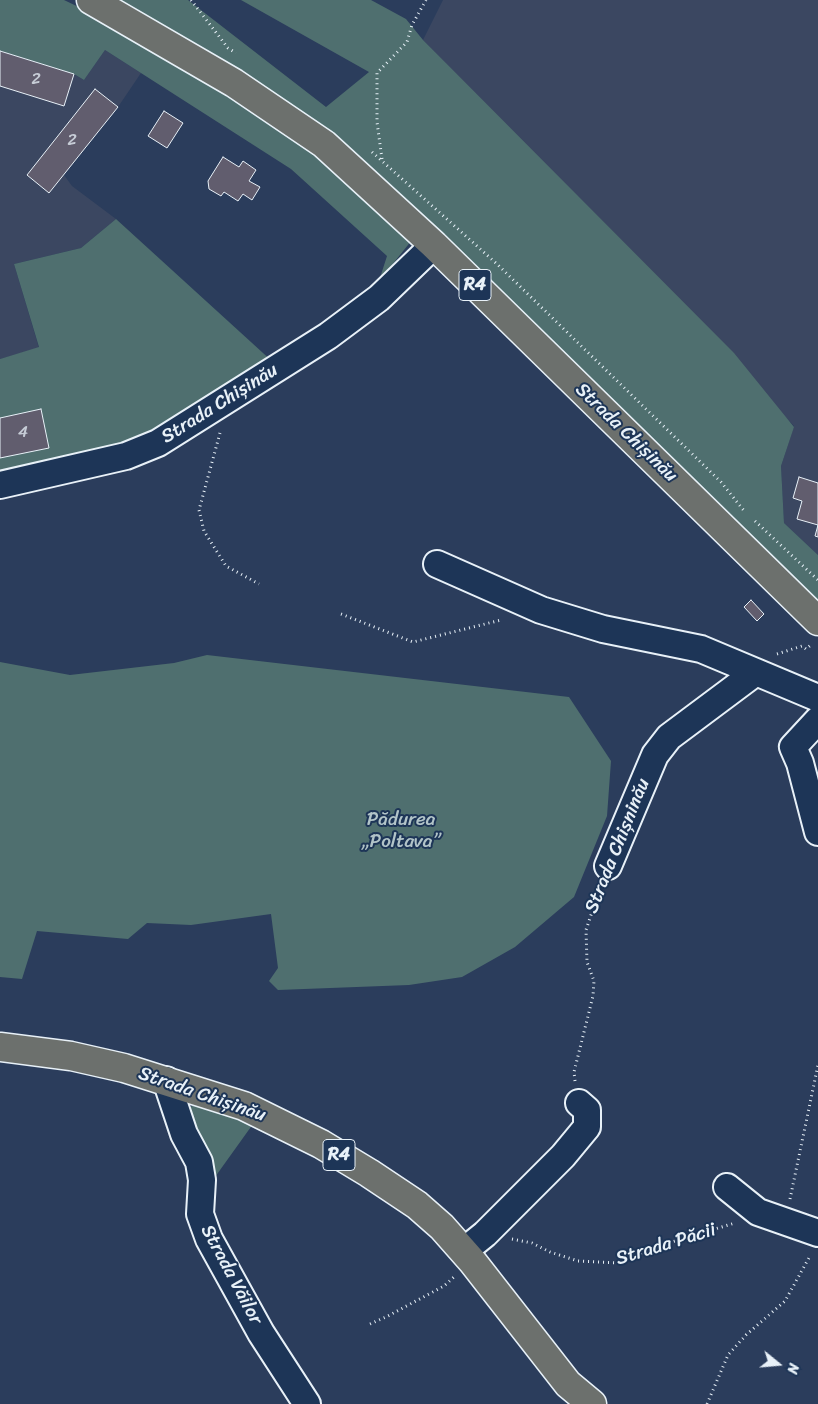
<!DOCTYPE html>
<meta charset="utf-8">
<style>
body{margin:0}
#map{position:relative;width:818px;height:1404px;overflow:hidden;background:#2b3d5c;font-family:Sriracha,sans-serif}
canvas{display:block}
.north{position:absolute;left:753px;top:1339px;width:50px;height:50px;-webkit-text-stroke:4px #1d3557;paint-order:stroke;rotate:107deg;font-size:14px;font-weight:700;line-height:20px;text-align:center;color:#e8f1f8}
.north::after{content:'';display:block;margin:auto;width:18px;height:22px;background:#e8f1f8;clip-path:polygon(50% 0,100% 100%,50% 72%,0 100%)}
</style>
<div id="map">
<canvas width="818" height="1404"></canvas>
<div class="north">N</div>
</div>
<script>
const ctx = document.querySelector('canvas').getContext('2d');
ctx.lineJoin = 'round';
function fillPath(path, color) {
  ctx.fillStyle = color;
  ctx.fill(path, 'evenodd');
}
function shape(rows) {
  const path = new Path2D();
  for (const r of rows) {
    path.moveTo(r[0], r[1]);
    for (let i = 2; i < r.length; i += 2) path.lineTo(r[i], r[i + 1]);
  }
  return path;
}
function strokePath(path, color, width, dash) {
  ctx.strokeStyle = color;
  ctx.lineWidth = width;
  ctx.lineCap = dash ? 'butt' : 'round';
  ctx.setLineDash(dash || []);
  ctx.stroke(path);
}
function label(font, color, halo, rows, align = 'center') {
  ctx.font = font + ' Sriracha,sans-serif';
  ctx.lineWidth = 4;
  ctx.setLineDash([]);
  ctx.textBaseline = 'middle';
  ctx.strokeStyle = halo;
  ctx.fillStyle = color;
  for (const [text, x, y, turn = 0] of rows) {
    ctx.save();
    ctx.translate(x, y);
    ctx.rotate((+turn || 0) * Math.PI / 180);
    ctx.textAlign = isNaN(turn) ? turn : align;
    if (halo) ctx.strokeText(text, 0, 0);
    ctx.fillText(text, 0, 0);
    ctx.restore();
  }
}
fillPath(shape([
 [443,0,818,0,818,555,784,523,781,466,794,426,423,40],
 [105,50,141,73,118,107,64,175,72,186,116,219,81,248,14,264,39,348,0,359,0,51,74,74,84,80]
]), '#3b4761');
fillPath(shape([
 [0,0,64,0,135,34,323,154,412,240,379,281,387,256,291,169,105,50,84,80,74,74,0,51],
 [110,0,188,0,326,107,369,72,241,0,371,0,406,19,423,40,734,353,794,427,781,466,784,523,818,555,818,606,440,241],
 [116,219,274,363,124,449,0,477,0,359,39,347,14,264,81,248],
 [207,655,569,697,611,761,607,816,574,897,515,947,462,977,409,985,278,990,269,981,278,968,271,914,191,925,147,923,128,939,37,931,22,979,0,977,0,662,70,675,174,663],
 [199,1104,253,1124,210,1184,184,1113,192,1106]
]), '#4f6f6f');
const building = shape([
 [0,51,74,74,64,106,0,86,0,51],
 [95,89,118,107,49,193,27,175,95,89],
 [164,111,183,123,167,148,148,136,164,111],
 [223,157,239,167,243,161,256,170,249,181,260,187,252,200,243,194,238,201,224,192,221,196,209,189,208,181,223,157],
 [41,409,49,448,0,458,0,418,41,409],
 [799,477,818,483,818,537,815,536,818,525,797,519,802,501,793,498,799,477],
 [751,600,764,614,757,621,744,607,751,600]
]);
fillPath(building, '#615d6e');
strokePath(building, '#e8f1f8', 1);
const minor = shape([
 [0,485,126,456,158,443,328,336,379,298,434,245],
 [437,564,541,610,603,629,701,649,818,698],
 [818,720,793,747,800,763,818,832],
 [608,866,655,755,669,737,756,672],
 [166,1080,184,1134,199,1162,202,1180,200,1214,209,1239,261,1333,307,1404],
 [727,1187,758,1212,818,1233],
 [464,1251,485,1234,563,1156,587,1127,587,1110,579,1103]
]);
const major = shape([
 [91,0,234,83,324,144,434,245,818,621],
 [0,1047,71,1056,124,1068,244,1106,321,1144,369,1173,417,1205,442,1227,472,1261,568,1384,592,1404]
]);
strokePath(minor, '#e8f1f8', 30);
strokePath(major, '#e8f1f8', 31);
strokePath(shape([
 [191,0,228,48,236,53],
 [372,152,497,264,721,482,745,512],
 [382,159,377,122,377,73,407,42,412,25,426,0],
 [220,433,199,510,204,531,226,566,259,584],
 [755,521,818,580],
 [341,614,413,642,501,620],
 [777,654,802,646,806,649,811,645],
 [575,1081,574,1072,593,996,594,981,587,962,586,930,600,888],
 [790,1199,818,1065],
 [512,1239,532,1243,550,1252,578,1261,619,1263,655,1247,735,1223],
 [370,1324,386,1317,444,1286,454,1277],
 [707,1404,728,1355,746,1335,785,1301,810,1256]
]), '#e8f1f8', 3, [1, 4]);
strokePath(minor, '#1d3557', 26);
strokePath(major, '#6c706d', 28);
label('16px', '#c6ccd6', null, [
 ["2",36,80],
 ["2",72,141],
 ["4",23,433]
]);
for (const [x, y, w] of [
 [475,285,32],
 [339,1155,32]
]) {
  const box = new Path2D();
  box.roundRect(x - w / 2, y - 15.5, w, 31, 4);
  ctx.fillStyle = '#1d3557';
  ctx.fill(box);
  strokePath(box, '#e8f1f8', 1);
}
label('bold 18px', '#e8f1f8', null, [
 ["R4",475,285],
 ["R4",339,1155]
]);
label('19px', '#e8f1f8', '#1d3557', [
 ["Strada Chișinău",220,404,-32],
 ["Strada Chișinău",626,433,44],
 ["Strada Chișninău",618,846,-68],
 ["Strada Chișinău",202,1095,19],
 ["Strada Păcii",666,1245,-17],
 ["Strada Văilor",231,1275,62]
]);
label('19px', '#b2c4c8', '#1d3557', [
 ["Pădurea",401,820],
 ["„Poltava”",401,842]
]);
</script>
